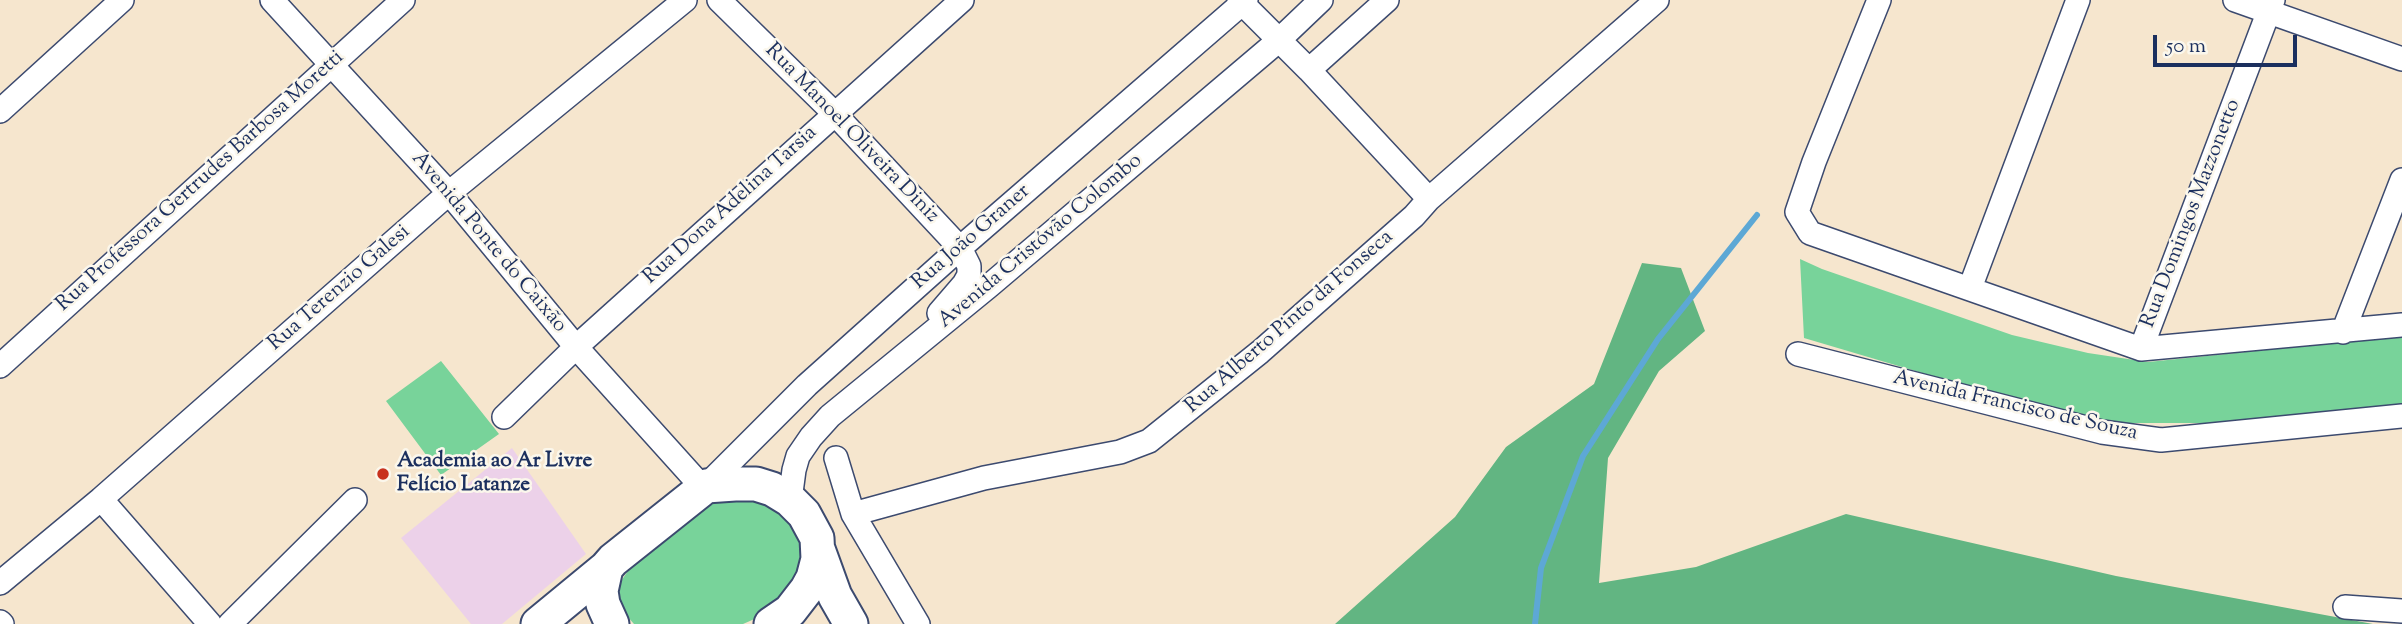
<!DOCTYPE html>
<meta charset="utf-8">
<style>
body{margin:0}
#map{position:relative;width:2402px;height:624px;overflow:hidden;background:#f6e6ce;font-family:"Sorts Mill Goudy",serif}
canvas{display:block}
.scale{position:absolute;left:2153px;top:35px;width:144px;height:32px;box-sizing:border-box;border:4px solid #1b2f5e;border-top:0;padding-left:9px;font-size:21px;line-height:24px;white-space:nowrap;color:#1b2f5e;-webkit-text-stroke:5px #fbf7ec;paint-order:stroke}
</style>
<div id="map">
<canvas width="2402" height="624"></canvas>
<div class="scale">50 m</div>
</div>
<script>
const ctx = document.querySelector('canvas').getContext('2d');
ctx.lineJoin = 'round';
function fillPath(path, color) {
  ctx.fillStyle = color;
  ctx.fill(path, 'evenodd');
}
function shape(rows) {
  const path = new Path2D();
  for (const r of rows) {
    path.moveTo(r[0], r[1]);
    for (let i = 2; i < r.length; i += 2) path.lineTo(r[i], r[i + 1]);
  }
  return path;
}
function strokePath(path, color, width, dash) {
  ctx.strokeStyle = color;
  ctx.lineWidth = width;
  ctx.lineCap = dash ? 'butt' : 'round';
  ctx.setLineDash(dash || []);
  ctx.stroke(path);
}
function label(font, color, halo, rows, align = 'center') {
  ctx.font = font + ' "Sorts Mill Goudy",serif';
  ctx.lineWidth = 5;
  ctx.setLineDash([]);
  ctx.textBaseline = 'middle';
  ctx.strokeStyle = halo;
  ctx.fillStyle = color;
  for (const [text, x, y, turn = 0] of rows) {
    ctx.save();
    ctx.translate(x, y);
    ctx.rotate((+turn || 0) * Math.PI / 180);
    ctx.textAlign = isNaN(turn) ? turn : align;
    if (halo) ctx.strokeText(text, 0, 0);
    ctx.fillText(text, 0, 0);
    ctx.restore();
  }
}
fillPath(shape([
 [512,448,586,554,502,624,471,624,401,538]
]), '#ecd1e9');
fillPath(shape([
 [1800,259,1822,269,2012,335,2088,353,2148,362,2402,336,2402,406,2213,423,2100,423,2020,402,1804,338],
 [441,361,499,434,441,475,386,401],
 [747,497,773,504,802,534,801,573,766,614,743,624,634,624,620,608,619,584,632,565,719,498]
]), '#78d39a');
fillPath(shape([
 [1642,263,1681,268,1705,331,1659,371,1608,458,1599,583,1696,567,1846,514,2116,576,2373,624,1335,624,1455,517,1506,447,1594,384]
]), '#62b582');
strokePath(shape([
 [1535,624,1541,568,1583,456,1658,339,1757,215]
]), '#5da8d5', 6);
const street = shape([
 [272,0,449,193,576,347,703,488],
 [719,0,834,113,960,248,969,266,969,275,964,284,939,313],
 [1239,0,1309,70,1429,199],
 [1879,0,1814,162,1797,212,1810,233,2141,349,2402,325],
 [2235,0,2402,59],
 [1309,70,1387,0],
 [0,111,122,0],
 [1970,288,2078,0],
 [2343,332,2402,180],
 [2141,349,2273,0],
 [1798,354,2102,432,2161,440,2402,416],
 [0,366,403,0],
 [504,417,576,347,962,0],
 [836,458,853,514,918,624],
 [706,486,807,385,960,248,1246,0],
 [101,499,210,624],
 [790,500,794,470,798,456,811,437,830,416,989,286,1278,41,1321,0],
 [853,514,984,478,1120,452,1149,441,1260,352,1414,216,1429,199,1657,0],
 [0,583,101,499,449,193,685,0],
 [2345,607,2402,611],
 [0,622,2,624],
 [230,624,355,500]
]);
const secondary = shape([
 [818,549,835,596,851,624],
 [538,624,606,568],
 [612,624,603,604,601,591,606,568,613,560,706,486,735,484,756,484,772,489,790,500,804,514,817,538,818,559,813,578,807,589,790,611,771,624]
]);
strokePath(street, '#3c4a6f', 26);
strokePath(secondary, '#3c4a6f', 37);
strokePath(street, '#fff', 23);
strokePath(secondary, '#fff', 33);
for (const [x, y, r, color] of [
 [383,474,7,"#c8321e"]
]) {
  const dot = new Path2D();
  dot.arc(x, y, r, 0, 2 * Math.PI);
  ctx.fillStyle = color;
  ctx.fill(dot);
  strokePath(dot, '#fbf7ec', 2.5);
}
label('21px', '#1b2f5e', '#fbf7ec', [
 ["Rua Manoel Oliveira Diniz",851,134,46],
 ["Rua Professora Gertrudes Barbosa Moretti",201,182,-42],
 ["Rua Dona Adelina Tarsia",731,206,-42],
 ["Rua Domingos Mazzonetto",2192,214,-69],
 ["Rua João Graner",972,238,-41],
 ["Avenida Cristóvão Colombo",1041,242,-40],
 ["Avenida Ponte do Caixão",488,243,50],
 ["Rua Terenzio Galesi",340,289,-41],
 ["Rua Alberto Pinto da Fonseca",1290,323,-41],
 ["Avenida Francisco de Souza",2015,407,13]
]);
label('bold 21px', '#1b2f5e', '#fbf7ec', [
 ["Academia ao Ar Livre",397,462],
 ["Felício Latanze",397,486]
], 'left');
</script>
